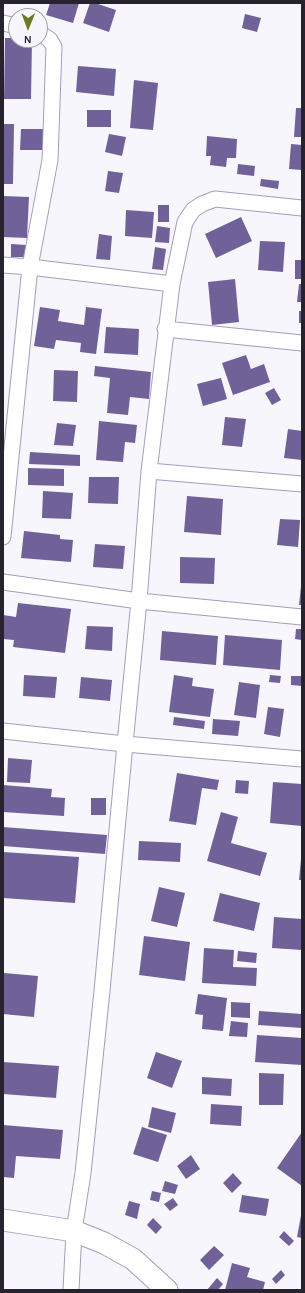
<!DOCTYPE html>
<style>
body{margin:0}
#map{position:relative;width:305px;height:1293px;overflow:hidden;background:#f8f6fd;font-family:Karla,sans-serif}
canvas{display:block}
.frame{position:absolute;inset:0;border:4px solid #26232f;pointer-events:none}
.north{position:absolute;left:8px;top:8px;width:40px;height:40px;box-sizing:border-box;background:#f8f6fd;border:1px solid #a4a2ab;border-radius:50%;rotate:181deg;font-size:11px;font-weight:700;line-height:16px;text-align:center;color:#26232f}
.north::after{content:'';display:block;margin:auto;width:14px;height:18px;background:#6f7a25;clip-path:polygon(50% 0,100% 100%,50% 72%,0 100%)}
</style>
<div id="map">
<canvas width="305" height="1293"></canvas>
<div class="frame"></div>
<div class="north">N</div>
</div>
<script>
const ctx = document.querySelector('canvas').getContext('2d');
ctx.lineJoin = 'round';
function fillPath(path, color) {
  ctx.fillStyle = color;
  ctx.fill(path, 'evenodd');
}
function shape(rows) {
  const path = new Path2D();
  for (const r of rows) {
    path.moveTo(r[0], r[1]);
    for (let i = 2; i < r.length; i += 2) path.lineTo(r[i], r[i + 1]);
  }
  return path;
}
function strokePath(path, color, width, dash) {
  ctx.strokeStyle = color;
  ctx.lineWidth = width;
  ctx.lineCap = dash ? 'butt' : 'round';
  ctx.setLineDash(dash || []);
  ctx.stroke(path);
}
fillPath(shape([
 [50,3,79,3,73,23,46,15],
 [90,3,95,3,116,10,109,32,83,23],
 [245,14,261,18,257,32,242,28],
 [5,38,16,38,16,40,32,40,31,99,4,99],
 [78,66,116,69,114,96,76,92],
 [134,80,158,83,153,130,130,128],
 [296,108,302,108,302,137,294,137],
 [87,110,111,110,111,127,87,127],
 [3,124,14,124,13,184,3,184],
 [21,129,44,129,44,150,20,150],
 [109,134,126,137,122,156,105,152],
 [207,136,237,139,236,158,227,158,226,167,210,165,211,156,206,156],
 [291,144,302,145,302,170,289,169],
 [238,164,255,166,254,176,237,174],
 [108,171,123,173,119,193,105,191],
 [261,179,279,181,278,189,260,186],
 [3,196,29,197,27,238,3,237],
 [158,205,169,205,169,222,158,222],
 [126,210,154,212,152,238,125,236],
 [241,217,252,241,216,258,205,234],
 [157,226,170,228,169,243,155,242],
 [99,234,112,236,110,260,96,259],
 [260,241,285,242,283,272,258,270],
 [11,244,26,245,26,257,11,257],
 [155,247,166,249,163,270,152,269],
 [295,260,302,260,302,279,295,279],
 [235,279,239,322,212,325,208,282],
 [299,284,302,284,302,302,297,302],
 [40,307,60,310,58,321,84,325,86,307,102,309,96,354,80,352,81,343,56,340,54,349,34,346],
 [299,311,302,311,302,323,299,323],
 [106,327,139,329,138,355,104,353],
 [246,355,251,369,264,364,270,382,233,395,222,363],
 [95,366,151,372,149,399,130,397,128,415,107,413,110,378,94,376],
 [54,370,78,371,77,402,53,401],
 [221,378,227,399,203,406,197,384],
 [274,388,281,400,272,405,265,393],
 [225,417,246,419,242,447,222,445],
 [99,421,137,425,135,443,125,442,123,462,96,460],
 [57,423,76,425,73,446,54,445],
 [288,429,302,431,302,460,284,458],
 [30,452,80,455,80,466,29,464],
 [28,468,64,469,64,486,28,485],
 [89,477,119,477,118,504,88,503],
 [43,491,73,493,71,519,42,518],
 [187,496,223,499,221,535,184,532],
 [280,519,300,520,298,547,277,545],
 [24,531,60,535,60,539,73,540,71,562,21,558],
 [95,544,125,546,123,569,93,567],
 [180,557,215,558,214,584,180,583],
 [301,586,302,586,302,605,299,605],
 [18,603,71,609,65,653,13,647,14,640,3,639,3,615,16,617],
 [87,626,113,627,112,651,85,649],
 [296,629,302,629,302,640,295,639],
 [162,631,218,636,216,665,160,660],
 [225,635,282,640,280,670,223,665],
 [24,675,57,677,55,698,23,696],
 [174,675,193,678,192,686,214,689,210,717,169,712],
 [270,675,281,676,280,683,269,682],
 [291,676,302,676,302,686,291,685],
 [81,677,112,680,110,701,79,698],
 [239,682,260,685,256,718,234,715],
 [268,707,284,709,280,737,264,734],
 [174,717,205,721,204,729,173,725],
 [213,719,240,721,238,736,212,734],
 [8,758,32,760,30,783,7,782],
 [177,773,219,780,217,790,202,788,196,825,169,821],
 [236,780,249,781,248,794,235,793],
 [273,782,302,784,301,799,302,799,302,826,270,823],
 [3,785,52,789,51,797,65,798,64,816,3,812],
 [91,798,106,798,106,815,91,815],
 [221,812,238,817,231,843,267,853,260,876,207,861],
 [3,827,107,835,105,854,3,846],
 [139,841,181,843,180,862,138,860],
 [3,852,79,857,75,903,3,898],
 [301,859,302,859,302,880,299,880],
 [159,887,185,893,177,927,151,921],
 [220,893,260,903,254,931,213,921],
 [274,917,302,919,302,950,272,948],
 [144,936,190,942,185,981,139,975],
 [204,948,234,950,233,967,257,968,256,986,202,983],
 [238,951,257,953,256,963,237,961],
 [4,973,38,976,34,1017,3,1014],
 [198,994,227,998,223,1031,202,1029,203,1015,195,1014],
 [231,1002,250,1003,250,1018,231,1017],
 [259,1011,302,1014,302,1028,258,1025],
 [231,1021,248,1023,247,1037,229,1036],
 [257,1035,302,1038,302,1065,255,1062],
 [156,1052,182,1061,172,1088,147,1078],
 [3,1062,59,1066,56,1098,3,1094],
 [259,1073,284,1074,283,1105,259,1105],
 [202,1077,232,1079,231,1096,202,1094],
 [211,1104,242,1106,241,1126,210,1124],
 [152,1107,176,1113,171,1133,148,1127],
 [3,1125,63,1130,60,1159,16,1156,14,1178,3,1177],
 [142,1127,167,1135,158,1162,133,1154],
 [302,1132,302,1186,277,1168],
 [191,1155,200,1169,186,1179,177,1166],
 [233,1173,242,1183,232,1193,223,1183],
 [165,1181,178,1185,175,1194,162,1191],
 [152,1191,161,1193,159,1202,150,1200],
 [242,1195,269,1199,266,1216,239,1212],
 [173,1198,178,1205,170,1211,164,1204],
 [129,1201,140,1204,137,1219,125,1215],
 [301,1215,302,1215,302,1238,297,1237],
 [153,1218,162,1227,156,1234,147,1225],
 [284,1231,294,1241,289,1246,279,1237],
 [214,1246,224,1255,209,1270,200,1260],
 [232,1263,250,1268,247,1277,265,1282,263,1290,225,1290],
 [281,1270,285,1275,276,1284,272,1279],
 [217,1278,223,1284,218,1290,207,1290]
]), '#716199');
const street = shape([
 [3,23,16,26],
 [40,33,50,40,54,47,50,160,30,267,172,284],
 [3,265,30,267,3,537],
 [165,329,302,343],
 [149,471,302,484],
 [3,582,139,601,302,617],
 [3,731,125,744,302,759],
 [71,1290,74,1231,83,1173,102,991,125,744,139,601,149,471,172,284,185,222,193,210,202,204,215,199,302,208]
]);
const secondary = shape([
 [3,1220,74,1231,104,1243,133,1259,167,1290]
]);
strokePath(street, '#a49dbb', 17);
strokePath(secondary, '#a49dbb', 23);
strokePath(street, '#fff', 15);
strokePath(secondary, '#fff', 21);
</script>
